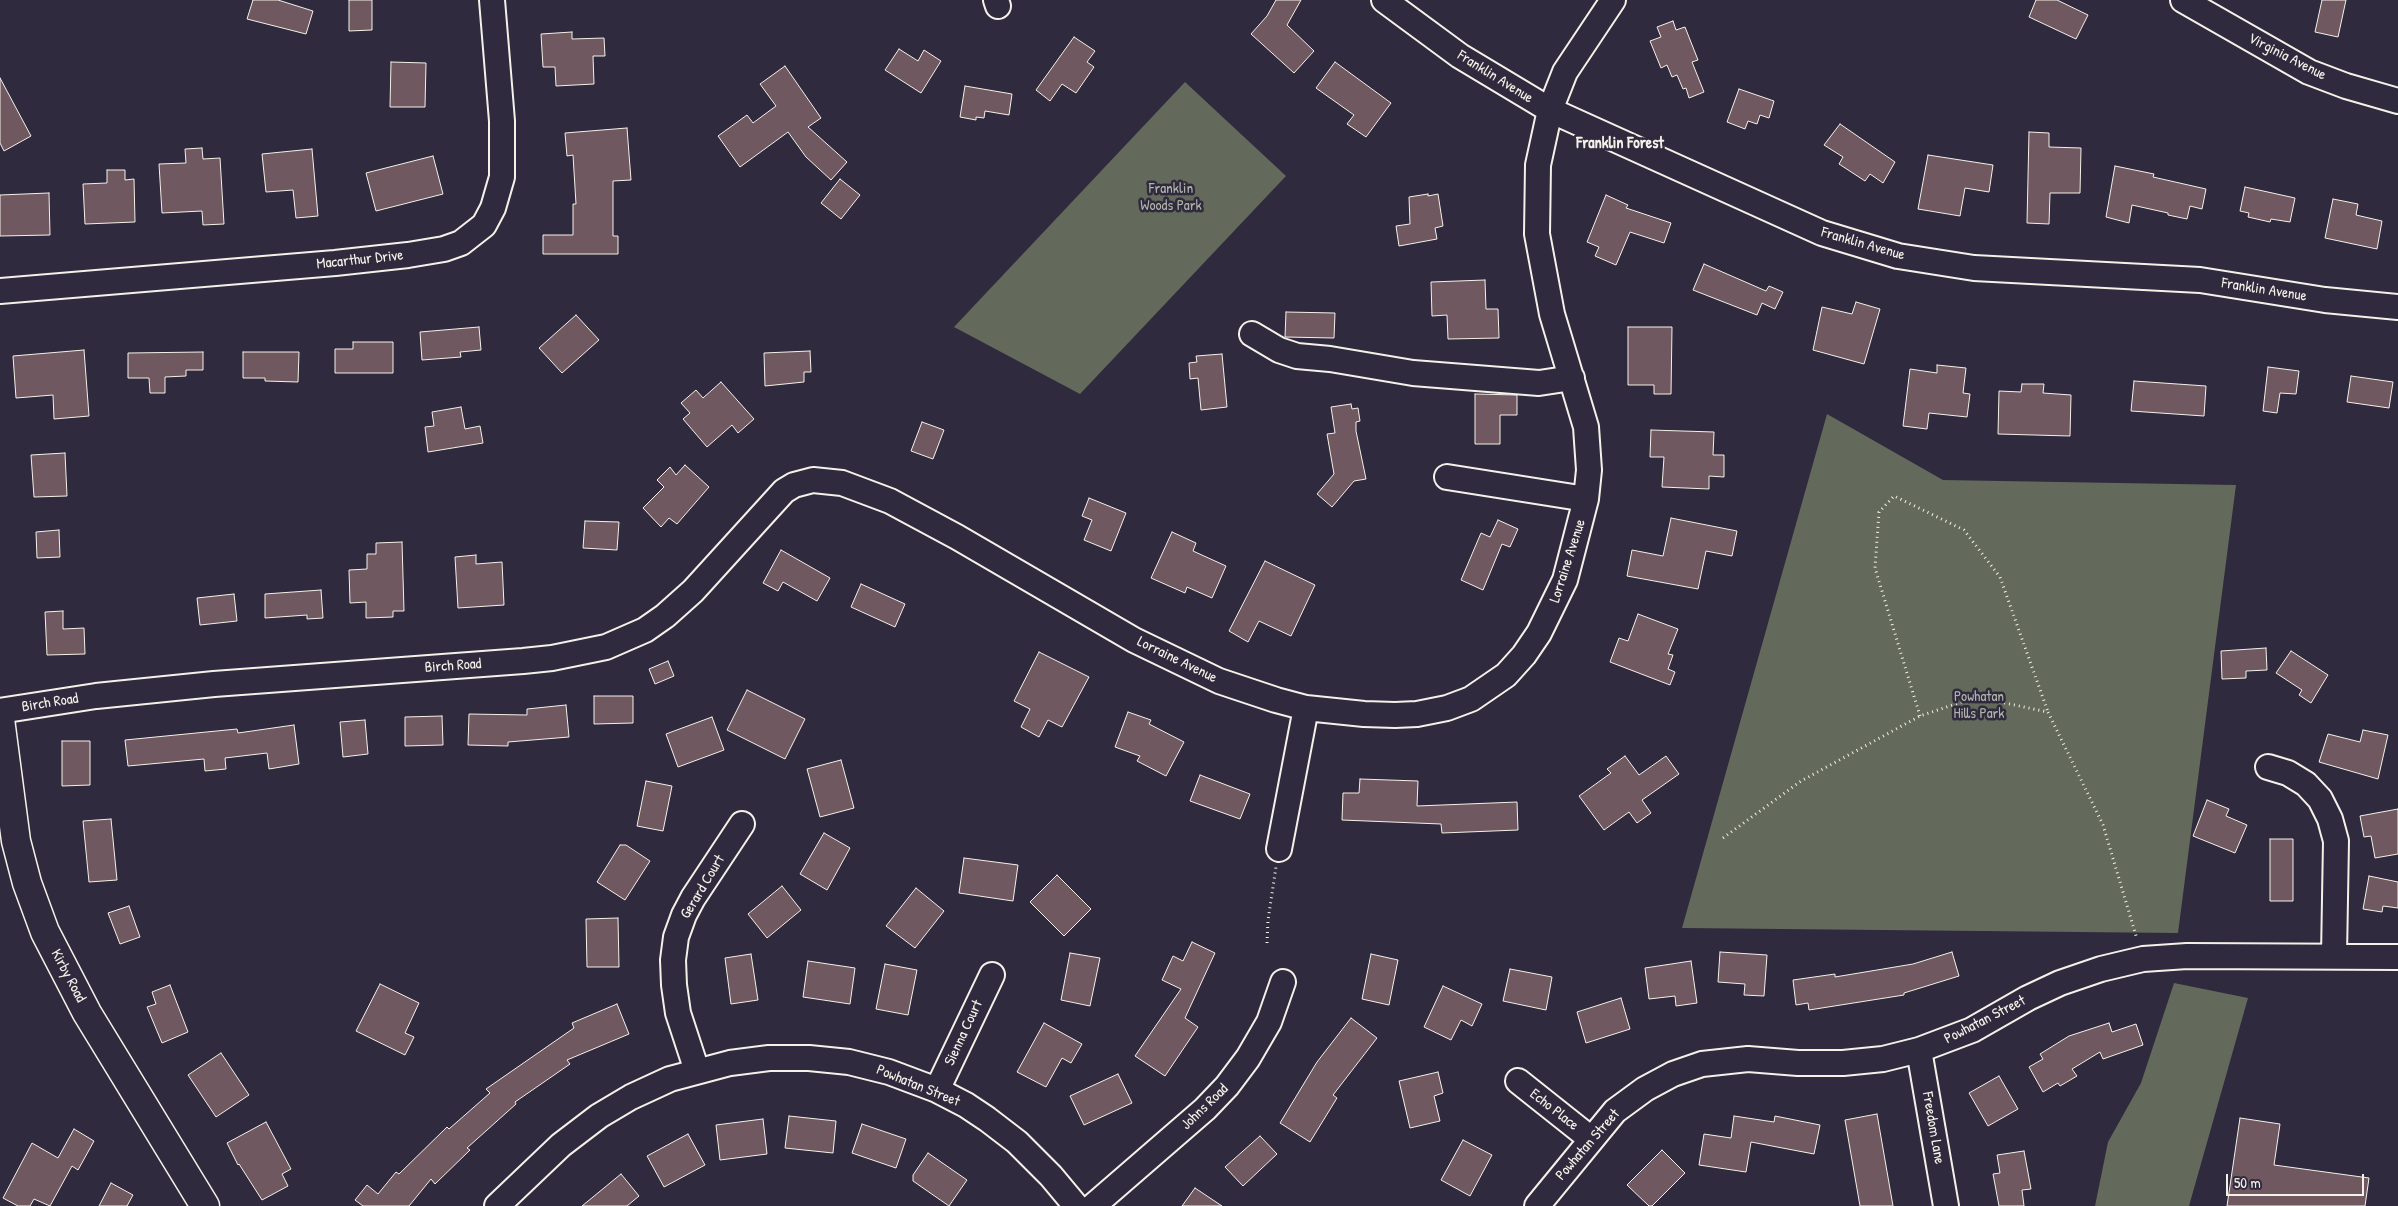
<!DOCTYPE html>
<style>
body{margin:0}
#map{position:relative;width:2398px;height:1206px;overflow:hidden;background:#2f2a3d;font-family:"Patrick Hand",sans-serif}
canvas{display:block}
.scale{position:absolute;left:2226px;top:1174px;width:138px;height:22px;box-sizing:border-box;border:2px solid #f4f1e8;border-top:0;padding-left:6px;font-size:15px;line-height:18px;white-space:nowrap;color:#f4f1e8;-webkit-text-stroke:4px #2f2a3d;paint-order:stroke}
</style>
<div id="map">
<canvas width="2398" height="1206"></canvas>
<div class="scale">50 m</div>
</div>
<script>
const ctx = document.querySelector('canvas').getContext('2d');
ctx.lineJoin = 'round';
function fillPath(path, color) {
  ctx.fillStyle = color;
  ctx.fill(path, 'evenodd');
}
function shape(rows) {
  const path = new Path2D();
  for (const r of rows) {
    path.moveTo(r[0], r[1]);
    for (let i = 2; i < r.length; i += 2) path.lineTo(r[i], r[i + 1]);
  }
  return path;
}
function strokePath(path, color, width, dash) {
  ctx.strokeStyle = color;
  ctx.lineWidth = width;
  ctx.lineCap = dash ? 'butt' : 'round';
  ctx.setLineDash(dash || []);
  ctx.stroke(path);
}
function label(font, color, halo, rows, align = 'center') {
  ctx.font = font + ' "Patrick Hand",sans-serif';
  ctx.lineWidth = 5;
  ctx.setLineDash([]);
  ctx.textBaseline = 'middle';
  ctx.strokeStyle = halo;
  ctx.fillStyle = color;
  for (const [text, x, y, turn = 0] of rows) {
    ctx.save();
    ctx.translate(x, y);
    ctx.rotate((+turn || 0) * Math.PI / 180);
    ctx.textAlign = isNaN(turn) ? turn : align;
    if (halo) ctx.strokeText(text, 0, 0);
    ctx.fillText(text, 0, 0);
    ctx.restore();
  }
}
fillPath(shape([
 [1185,82,1286,176,1080,394,954,327],
 [1827,414,1943,480,2236,485,2178,933,1682,928],
 [2174,983,2248,998,2189,1206,2095,1206,2108,1142,2141,1083]
]), '#63695b');
const building = shape([
 [253,0,278,0,313,11,306,34,247,19,253,0],
 [349,0,372,0,372,30,349,31,349,0],
 [1276,0,1301,0,1287,25,1314,51,1294,73,1251,34,1267,16,1276,0],
 [2036,0,2057,0,2088,15,2076,39,2029,17,2036,0],
 [2322,0,2346,0,2338,37,2315,32,2322,0],
 [1673,21,1676,30,1685,27,1698,60,1692,62,1704,92,1689,98,1686,88,1683,89,1677,75,1672,77,1667,65,1661,68,1650,41,1661,37,1657,27,1673,21],
 [572,32,572,39,604,38,605,56,593,56,594,84,556,86,555,67,543,67,541,34,572,32],
 [1074,37,1095,51,1087,62,1094,67,1076,93,1062,84,1050,101,1036,90,1074,37],
 [899,49,918,61,924,50,941,61,921,93,885,70,899,49],
 [391,62,426,63,425,107,390,107,391,62],
 [1335,62,1391,103,1366,137,1347,124,1354,115,1316,88,1335,62],
 [785,66,821,118,808,127,847,162,831,180,806,157,788,132,740,167,718,136,747,115,753,123,776,106,760,84,785,66],
 [0,78,31,136,4,151,0,143,0,78],
 [965,86,1012,94,1009,115,985,111,984,118,976,117,976,120,960,117,965,86],
 [1739,89,1774,101,1769,118,1760,115,1757,124,1748,121,1745,129,1727,122,1739,89],
 [1840,124,1895,162,1883,183,1870,174,1865,181,1839,164,1843,157,1824,145,1840,124],
 [627,128,631,180,613,181,613,236,618,236,618,254,543,254,543,235,573,235,573,204,576,204,573,155,567,156,565,133,627,128],
 [2029,132,2049,133,2049,147,2081,148,2080,193,2050,193,2049,224,2027,223,2029,132],
 [202,148,203,159,220,158,224,224,203,225,202,211,162,213,159,164,186,163,185,149,202,148],
 [312,149,318,216,296,218,293,190,266,192,262,154,312,149],
 [1928,155,1993,165,1989,192,1965,188,1960,216,1918,209,1928,155],
 [433,156,443,194,376,211,366,173,433,156],
 [2115,166,2154,174,2153,177,2206,189,2202,209,2190,206,2187,219,2168,215,2168,213,2132,205,2129,223,2106,217,2115,166],
 [107,170,125,170,125,180,134,179,135,222,85,224,83,184,107,183,107,170],
 [840,179,860,195,841,219,821,203,840,179],
 [2245,187,2295,198,2290,222,2271,219,2270,222,2248,217,2249,213,2240,211,2245,187],
 [49,193,50,235,0,236,0,195,49,193],
 [1428,194,1428,196,1438,194,1443,226,1435,228,1437,239,1399,246,1396,226,1410,224,1409,197,1428,194],
 [1606,195,1628,205,1626,208,1671,223,1664,243,1630,232,1616,265,1595,256,1599,247,1587,242,1606,195],
 [2333,199,2358,204,2356,215,2382,221,2377,249,2325,238,2333,199],
 [1704,264,1766,291,1769,286,1783,292,1775,309,1762,303,1757,315,1693,290,1704,264],
 [1485,280,1486,309,1498,309,1499,338,1448,339,1447,315,1432,316,1431,282,1485,280],
 [1856,302,1880,309,1864,364,1813,350,1822,307,1852,314,1856,302],
 [1286,312,1335,313,1334,338,1285,337,1286,312],
 [576,315,599,340,562,373,539,348,576,315],
 [479,327,481,350,460,352,461,357,422,360,420,332,479,327],
 [1628,327,1672,327,1671,394,1654,394,1654,385,1628,385,1628,327],
 [353,342,393,342,393,373,335,373,335,349,353,349,353,342],
 [84,350,89,416,54,419,53,395,16,398,13,356,84,350],
 [810,351,811,372,804,372,804,382,765,386,764,353,810,351],
 [203,352,203,370,186,370,186,376,165,377,165,393,150,393,149,378,128,378,128,353,203,352],
 [243,352,299,352,298,382,265,381,265,378,243,378,243,352],
 [1222,354,1227,407,1201,410,1198,378,1190,379,1189,363,1197,362,1196,356,1222,354],
 [1937,365,1966,368,1963,393,1970,394,1967,417,1929,413,1927,429,1903,426,1910,369,1937,373,1937,365],
 [2268,367,2299,371,2296,394,2280,393,2277,413,2263,411,2268,367],
 [2351,376,2393,382,2389,408,2347,402,2351,376],
 [2134,381,2206,386,2204,416,2131,411,2134,381],
 [721,382,754,419,738,433,732,425,707,447,683,419,690,413,681,403,696,390,703,398,721,382],
 [2022,384,2044,384,2043,393,2071,395,2070,436,1998,434,1999,391,2021,392,2022,384],
 [1475,394,1517,395,1517,415,1500,415,1500,444,1475,444,1475,394],
 [1351,404,1352,409,1358,408,1360,421,1356,422,1356,431,1366,479,1354,481,1332,507,1317,494,1334,474,1327,434,1335,433,1331,407,1351,404],
 [461,407,465,429,480,426,483,443,428,452,425,427,434,426,432,412,461,407],
 [922,422,944,430,933,459,911,451,922,422],
 [1651,430,1714,432,1713,455,1724,455,1724,477,1709,476,1709,489,1662,487,1664,457,1650,457,1651,430],
 [65,453,67,496,34,497,31,455,65,453],
 [685,465,709,487,677,524,669,518,661,527,643,508,664,487,657,480,670,467,676,475,685,465],
 [1089,498,1126,513,1111,551,1084,540,1092,520,1082,516,1089,498],
 [1671,518,1737,531,1732,556,1706,551,1698,589,1627,576,1632,550,1663,556,1671,518],
 [1498,520,1518,529,1510,547,1502,544,1483,590,1461,580,1481,533,1490,537,1498,520],
 [585,521,619,522,617,550,583,548,585,521],
 [59,530,60,557,37,558,36,532,59,530],
 [1172,532,1196,543,1193,551,1226,566,1212,598,1187,587,1185,593,1151,578,1172,532],
 [402,542,404,611,393,611,393,617,366,618,366,602,350,603,349,570,367,569,367,554,376,554,376,543,402,542],
 [781,550,830,578,817,601,783,582,778,591,763,583,781,550],
 [476,555,476,564,502,562,504,605,458,608,455,557,476,555],
 [1265,561,1315,585,1291,636,1259,621,1248,642,1229,631,1265,561],
 [861,584,905,604,895,627,851,607,861,584],
 [321,590,323,618,307,619,307,615,265,618,265,594,321,590],
 [234,594,237,621,200,625,197,598,234,594],
 [63,611,63,629,84,628,85,654,47,655,45,612,63,611],
 [1638,614,1678,629,1668,654,1673,655,1668,669,1675,672,1670,685,1610,662,1619,638,1628,641,1638,614],
 [2266,648,2267,670,2246,671,2246,678,2222,679,2221,651,2266,648],
 [2291,651,2328,675,2311,703,2299,695,2302,690,2276,673,2291,651],
 [1039,652,1089,677,1062,727,1048,720,1039,737,1021,727,1030,709,1014,701,1039,652],
 [668,661,674,676,655,684,649,669,668,661],
 [747,690,805,719,785,759,727,730,747,690],
 [594,696,633,696,633,723,594,724,594,696],
 [566,705,569,737,508,742,508,746,468,745,469,714,527,715,527,709,566,705],
 [1128,712,1151,720,1149,724,1184,742,1166,776,1137,761,1140,756,1115,747,1128,712],
 [442,716,443,745,405,746,405,717,442,716],
 [712,717,724,750,678,767,666,734,712,717],
 [365,720,368,754,343,757,340,722,365,720],
 [294,725,299,764,269,769,267,753,225,758,226,769,205,771,204,759,128,766,125,740,237,729,238,733,294,725],
 [2363,730,2388,735,2378,779,2319,762,2328,734,2360,742,2363,730],
 [62,741,90,741,90,785,62,786,62,741],
 [1625,756,1639,775,1666,756,1679,774,1642,800,1651,813,1637,823,1629,812,1604,830,1579,796,1611,773,1607,769,1625,756],
 [841,760,854,808,820,817,807,769,841,760],
 [1200,775,1250,794,1240,819,1190,801,1200,775],
 [1360,779,1418,781,1417,806,1517,802,1518,830,1442,833,1441,824,1342,820,1343,793,1359,793,1360,779],
 [646,781,672,786,663,831,637,826,646,781],
 [2207,800,2229,809,2226,816,2247,825,2235,853,2193,836,2207,800],
 [2398,809,2398,854,2375,858,2371,836,2364,837,2360,816,2398,809],
 [111,819,117,880,89,882,83,821,111,819],
 [824,833,850,848,827,890,800,874,824,833],
 [2270,839,2293,839,2293,901,2270,901,2270,839],
 [620,845,626,845,650,861,625,900,597,882,620,845],
 [964,858,1018,865,1013,901,959,893,964,858],
 [1057,875,1091,909,1064,936,1030,902,1057,875],
 [2369,876,2398,882,2398,908,2383,906,2382,912,2363,909,2369,876],
 [782,886,801,910,767,938,748,914,782,886],
 [916,888,944,911,915,948,886,926,916,888],
 [129,906,140,937,120,944,108,913,129,906],
 [618,918,619,967,587,967,586,919,618,918],
 [1192,942,1215,953,1185,1018,1198,1027,1165,1076,1135,1056,1181,989,1162,980,1173,956,1183,961,1192,942],
 [1720,952,1767,955,1764,996,1744,995,1745,984,1718,982,1720,952],
 [1952,952,1959,976,1904,993,1904,995,1809,1010,1808,1003,1796,1005,1793,980,1835,974,1835,977,1913,964,1952,952],
 [1070,953,1100,958,1090,1006,1061,1000,1070,953],
 [751,954,758,1000,731,1004,725,958,751,954],
 [1371,954,1398,960,1389,1005,1362,999,1371,954],
 [808,961,855,968,850,1004,803,997,808,961],
 [1691,961,1697,1003,1676,1006,1675,996,1649,999,1645,968,1691,961],
 [885,964,917,970,908,1015,876,1009,885,964],
 [1510,969,1552,977,1546,1010,1503,1001,1510,969],
 [380,984,419,1003,405,1033,414,1037,405,1055,356,1031,380,984],
 [170,985,188,1032,162,1043,147,1007,156,1004,152,992,170,985],
 [1443,986,1482,1004,1472,1026,1461,1020,1451,1040,1424,1027,1443,986],
 [1621,998,1630,1029,1586,1043,1577,1012,1621,998],
 [617,1004,629,1034,567,1060,570,1064,515,1102,516,1104,467,1148,470,1150,435,1184,431,1179,409,1206,363,1206,355,1200,367,1185,378,1194,396,1172,399,1174,447,1127,449,1129,490,1093,486,1089,574,1028,572,1023,617,1004],
 [1351,1018,1377,1038,1333,1095,1337,1098,1310,1142,1280,1123,1317,1062,1351,1018],
 [1044,1023,1082,1044,1071,1063,1062,1058,1046,1087,1017,1072,1044,1023],
 [2109,1023,2112,1032,2136,1024,2143,1045,2103,1059,2100,1052,2072,1069,2077,1076,2060,1086,2058,1083,2043,1092,2029,1067,2043,1059,2040,1054,2069,1036,2109,1023],
 [221,1053,249,1095,216,1117,188,1075,221,1053],
 [1438,1072,1443,1093,1434,1096,1440,1121,1410,1128,1399,1081,1438,1072],
 [1118,1074,1132,1103,1084,1125,1070,1096,1118,1074],
 [1999,1076,2018,1109,1988,1126,1969,1093,1999,1076],
 [1877,1114,1893,1206,1860,1206,1845,1120,1877,1114],
 [789,1116,836,1121,833,1153,785,1148,789,1116],
 [1734,1116,1774,1122,1775,1116,1820,1125,1814,1154,1751,1142,1746,1172,1699,1165,1704,1134,1731,1138,1734,1116],
 [2240,1118,2280,1124,2274,1165,2369,1178,2365,1206,2227,1206,2240,1118],
 [763,1119,767,1154,720,1160,716,1125,763,1119],
 [266,1122,291,1169,282,1174,288,1186,262,1200,239,1164,238,1165,227,1143,266,1122],
 [862,1124,906,1139,896,1168,852,1153,862,1124],
 [74,1129,94,1141,78,1170,72,1166,50,1206,34,1199,30,1206,18,1206,3,1198,32,1143,58,1158,74,1129],
 [688,1134,705,1165,664,1187,647,1156,688,1134],
 [1260,1136,1277,1154,1243,1186,1225,1167,1260,1136],
 [1463,1140,1492,1155,1470,1196,1441,1180,1463,1140],
 [1662,1150,1685,1173,1652,1206,1649,1206,1627,1185,1662,1150],
 [2024,1151,2031,1189,2022,1190,2024,1206,1999,1206,1993,1174,2000,1173,1997,1155,2024,1151],
 [928,1153,967,1180,949,1206,913,1181,913,1175,928,1153],
 [621,1174,639,1196,627,1206,582,1206,621,1174],
 [111,1183,133,1195,127,1206,99,1206,111,1183],
 [1195,1188,1222,1206,1182,1206,1195,1188]
]);
fillPath(building, '#705861');
strokePath(building, '#f4f1e8', 1);
const minor = shape([
 [996,0,998,6],
 [1384,0,1460,56,1550,110,1822,233,1898,256,1974,268,2200,280,2325,300,2398,307],
 [2183,0,2309,72,2346,86,2398,101],
 [0,291,335,263,408,255,444,249,461,243,484,225,493,208,502,177,502,121,492,0],
 [1252,334,1279,350,1297,356,1330,359,1413,373,1539,383,1572,378],
 [1447,477,1586,499],
 [0,711,96,696,214,684,523,661,552,658,606,647,645,630,665,616,693,591,784,491,794,485,813,480,842,483,890,501,957,537,1134,640,1219,681,1276,700,1306,708,1364,714,1395,715,1417,714,1447,708,1471,699,1506,675,1524,655,1539,633,1565,580,1586,499,1589,470,1586,427,1552,314,1537,234,1538,165,1550,110,1565,72,1613,0],
 [2268,767,2288,773,2306,784,2320,799,2330,819,2336,841,2334,956],
 [1279,849,1306,708],
 [1919,1050,1946,1206],
 [697,1071,678,1013,674,985,673,960,676,937,684,915,693,898,742,824],
 [1518,1081,1591,1139],
 [937,1090,992,975],
 [497,1206,561,1145,599,1116,631,1097,670,1079,730,1063,769,1058,809,1058,849,1062,889,1072,937,1090,966,1105,987,1119,1017,1142,1051,1176,1076,1206],
 [1093,1206,1205,1109,1227,1086,1248,1058,1269,1022,1283,982],
 [1537,1206,1615,1111,1645,1089,1673,1074,1702,1064,1748,1059,1798,1063,1843,1063,1883,1059,1919,1050,1972,1030,2028,998,2060,983,2101,969,2143,959,2187,956,2398,957]
]);
const major = shape([
 [0,719,16,841,27,883,45,932,87,1013,205,1206]
]);
strokePath(minor, '#f4f1e8', 28);
strokePath(major, '#f4f1e8', 31);
strokePath(shape([
 [1920,716,1875,568,1879,512,1894,496,1964,530,2000,577,2048,712],
 [1723,838,1801,781,1920,716,1976,697,2048,712,2103,825,2137,939],
 [1267,943,1268,920,1276,867]
]), '#f4f1e8', 3, [1, 4]);
strokePath(minor, '#2f2a3d', 24);
strokePath(major, '#2f2a3d', 28);
label('15px', '#f4f1e8', '#2f2a3d', [
 ["Virginia Avenue",2287,57,27],
 ["Franklin Avenue",1495,77,32],
 ["Franklin Avenue",1863,244,16],
 ["Macarthur Drive",360,260,-6],
 ["Franklin Avenue",2264,290,9],
 ["Lorraine Avenue",1568,561,-72],
 ["Lorraine Avenue",1177,660,26],
 ["Birch Road",453,666,-4],
 ["Birch Road",50,703,-9],
 ["Gerard Court",703,887,-59],
 ["Kirby Road",68,976,62],
 ["Powhatan Street",1985,1020,-27],
 ["Sienna Court",964,1033,-65],
 ["Powhatan Street",918,1086,22],
 ["Johns Road",1205,1107,-44],
 ["Echo Place",1554,1110,38],
 ["Freedom Lane",1933,1128,80],
 ["Powhatan Street",1588,1145,-49]
]);
label('15px', '#b3b4a9', '#2f2a3d', [
 ["Franklin",1171,189],
 ["Woods Park",1171,206],
 ["Powhatan",1979,697],
 ["Hills Park",1979,714]
]);
label('bold 16px', '#f4f1e8', '#2f2a3d', [
 ["Franklin Forest",1620,144]
]);
</script>
